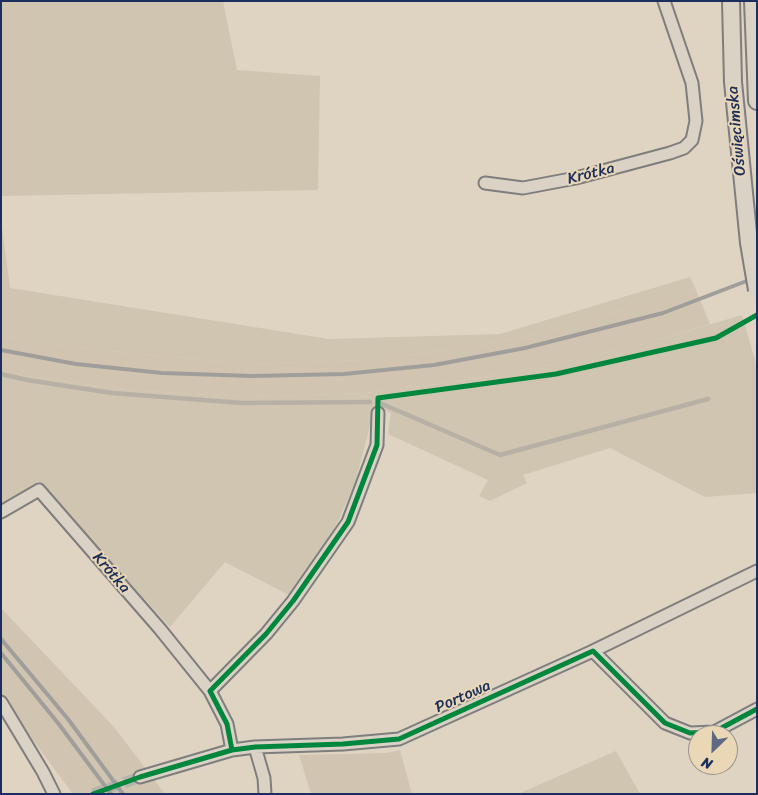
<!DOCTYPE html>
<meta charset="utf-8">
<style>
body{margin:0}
#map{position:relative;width:758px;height:795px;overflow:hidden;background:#ded4c1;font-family:Sriracha,sans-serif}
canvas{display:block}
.frame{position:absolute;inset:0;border:2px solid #1b2f5e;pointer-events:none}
.north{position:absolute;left:688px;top:725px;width:50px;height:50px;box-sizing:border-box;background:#ead7b5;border:1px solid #979492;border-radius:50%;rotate:204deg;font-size:14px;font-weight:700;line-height:20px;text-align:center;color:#1b2f5e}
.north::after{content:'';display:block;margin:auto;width:18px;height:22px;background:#5f6981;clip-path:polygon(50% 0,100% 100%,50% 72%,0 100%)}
</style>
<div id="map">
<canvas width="758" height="795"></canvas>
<div class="frame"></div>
<div class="north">N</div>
</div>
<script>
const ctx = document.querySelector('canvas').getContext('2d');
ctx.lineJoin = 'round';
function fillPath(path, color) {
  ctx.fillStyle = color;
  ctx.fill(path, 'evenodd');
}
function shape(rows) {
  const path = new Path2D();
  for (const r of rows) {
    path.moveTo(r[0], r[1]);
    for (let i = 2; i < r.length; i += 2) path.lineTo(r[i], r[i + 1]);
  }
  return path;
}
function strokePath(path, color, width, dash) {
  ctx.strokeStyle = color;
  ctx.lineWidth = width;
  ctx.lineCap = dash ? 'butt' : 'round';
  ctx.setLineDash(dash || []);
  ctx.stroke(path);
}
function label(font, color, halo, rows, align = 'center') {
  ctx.font = font + ' Sriracha,sans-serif';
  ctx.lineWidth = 4;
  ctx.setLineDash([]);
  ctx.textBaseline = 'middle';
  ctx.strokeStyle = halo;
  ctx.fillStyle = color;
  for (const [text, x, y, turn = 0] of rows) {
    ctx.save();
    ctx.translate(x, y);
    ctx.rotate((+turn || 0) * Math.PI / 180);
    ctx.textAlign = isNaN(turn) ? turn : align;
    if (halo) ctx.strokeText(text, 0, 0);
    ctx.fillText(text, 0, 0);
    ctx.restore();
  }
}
fillPath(shape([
 [696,290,710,324,636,346,554,364,461,381,365,393,246,397,126,390,28,376,1,370,1,335,79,348,247,364,362,360,467,348,542,333],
 [1,608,114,727,165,794,73,794,1,697],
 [400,750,412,794,311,794,299,755,386,753]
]), '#d1c5b2');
fillPath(shape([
 [1,1,223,1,237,70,320,76,318,190,1,196],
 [1,219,10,288,329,339,500,334,690,277,696,290,542,333,467,348,362,360,247,364,79,348,1,335],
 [742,315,757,367,757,493,705,497,610,448,523,475,527,483,490,501,479,496,488,480,388,434,391,413,375,406,356,480,331,537,293,594,287,594,225,562,170,627,37,481,34,499,1,518,1,370,28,376,126,390,246,397,365,393,461,381,554,364,636,346],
 [616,751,640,794,518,794]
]), '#d0c5b1');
strokePath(shape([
 [1,374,27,380,112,393,242,403,370,402],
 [380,403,500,455,708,399]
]), '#b7b0a5', 4.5);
strokePath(shape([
 [93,794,140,777]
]), '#b7b3ad', 11, [11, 5.5]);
const street = shape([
 [485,183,523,188,576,178,670,153,684,148,692,140,696,121,692,83,664,1],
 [1,512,39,490,160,629,210,691,227,724,232,750],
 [593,651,757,571],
 [210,691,266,634,293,601,348,522,377,445,378,413],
 [1,702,43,772,54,794],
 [255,747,264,778,265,794],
 [140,777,232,750,255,747,343,744,399,739,593,651,665,723,690,733,714,732,757,709]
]);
const secondary = shape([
 [731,1,733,82,749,243],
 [753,1,757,101]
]);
strokePath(street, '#7f7e7e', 15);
strokePath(secondary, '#7f7e7e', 20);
strokePath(street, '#dad2c5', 11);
strokePath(secondary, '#dad2c5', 16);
strokePath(shape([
 [1,350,76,364,162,373,253,376,344,374,434,365,525,348,663,313,757,277],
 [1,639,68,719,123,794],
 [1,653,58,723,111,794]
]), '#a09e9b', 4);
const secondaryBridge = shape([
 [749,243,757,290]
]);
strokePath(secondaryBridge, '#7f7e7e', 20, []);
strokePath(secondaryBridge, '#dad2c5', 16);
strokePath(shape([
 [232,750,227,724,210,691,266,634,293,601,348,522,377,445,378,398,556,374,716,338,757,315],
 [93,794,140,777,232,750,255,747,343,744,399,739,593,651,665,723,690,733,714,732,757,709]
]), '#00873e', 5);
label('16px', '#1b2f5e', '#ead7b5', [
 ["Oświęcimska",737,131,-95],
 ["Krótka",591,174,-14],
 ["Krótka",111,573,49],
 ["Portowa",463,697,-24]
]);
</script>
